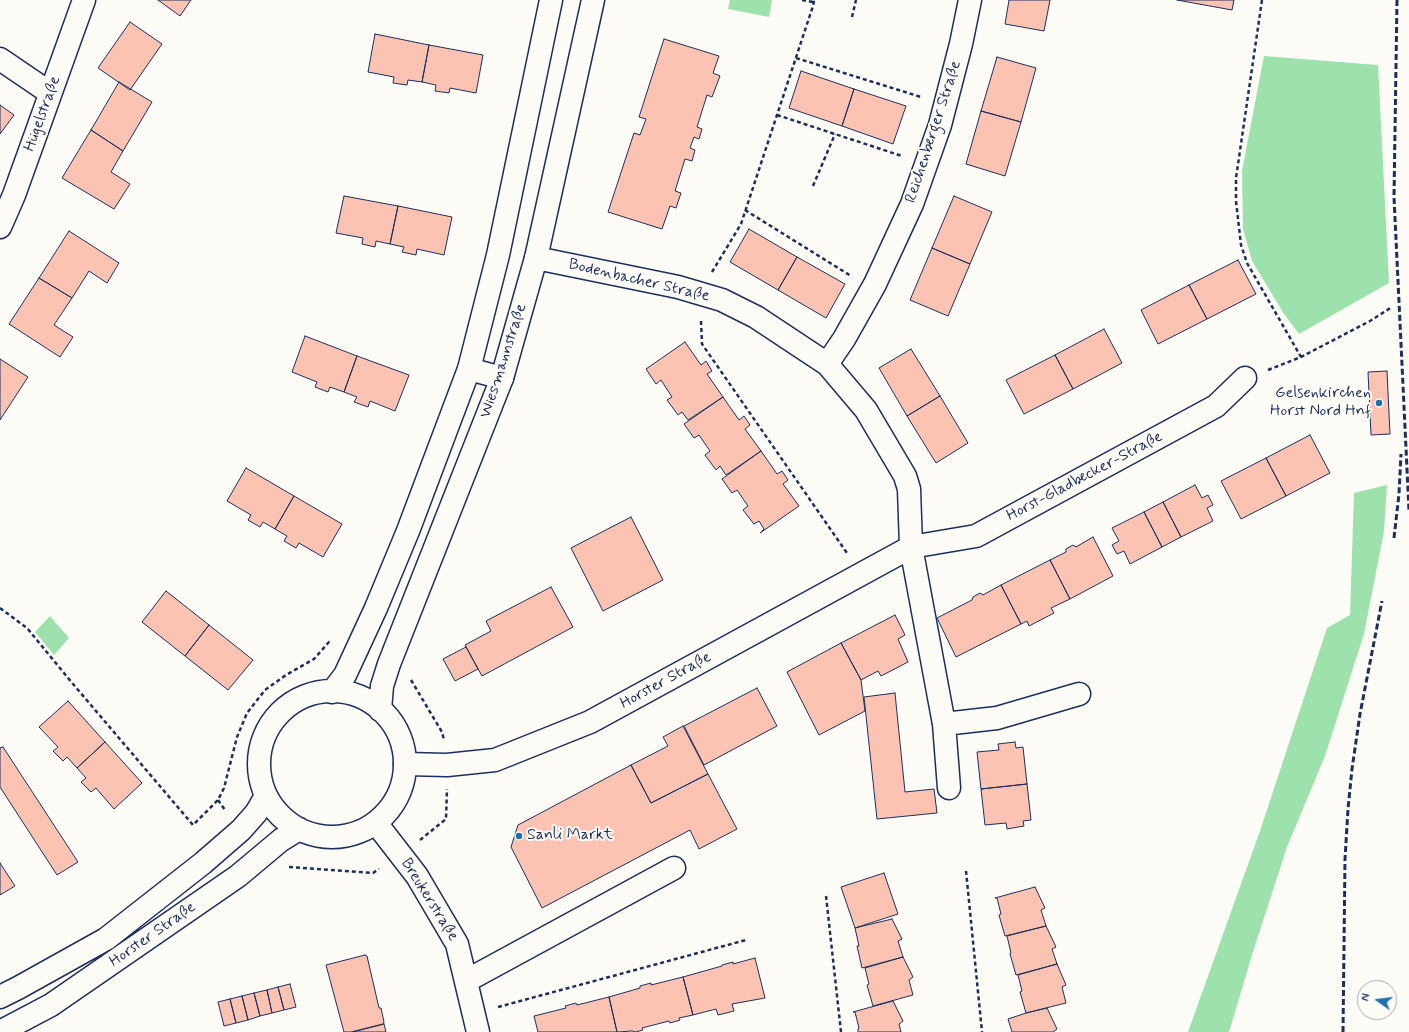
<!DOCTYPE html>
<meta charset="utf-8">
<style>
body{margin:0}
#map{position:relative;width:1409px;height:1032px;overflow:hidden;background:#fdfcf7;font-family:Mynerve,sans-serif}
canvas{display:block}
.north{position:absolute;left:1357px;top:980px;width:40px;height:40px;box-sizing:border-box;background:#fdfcf7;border:1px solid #a3aaba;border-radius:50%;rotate:284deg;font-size:11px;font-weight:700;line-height:16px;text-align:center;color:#1b2f5e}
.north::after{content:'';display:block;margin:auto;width:14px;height:18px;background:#1f6fb2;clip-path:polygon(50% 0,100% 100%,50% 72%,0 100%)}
</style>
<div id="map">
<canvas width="1409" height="1032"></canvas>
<div class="north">N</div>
</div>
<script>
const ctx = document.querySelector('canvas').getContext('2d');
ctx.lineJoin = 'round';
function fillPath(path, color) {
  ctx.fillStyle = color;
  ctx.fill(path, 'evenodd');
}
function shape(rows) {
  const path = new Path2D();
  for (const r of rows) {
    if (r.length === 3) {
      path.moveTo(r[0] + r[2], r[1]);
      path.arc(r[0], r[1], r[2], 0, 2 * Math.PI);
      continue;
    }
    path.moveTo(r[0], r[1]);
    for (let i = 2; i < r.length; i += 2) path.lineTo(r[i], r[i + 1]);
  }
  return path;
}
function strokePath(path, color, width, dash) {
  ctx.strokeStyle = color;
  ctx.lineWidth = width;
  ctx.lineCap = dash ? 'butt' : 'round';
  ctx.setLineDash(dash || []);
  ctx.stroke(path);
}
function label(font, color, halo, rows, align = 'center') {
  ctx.font = font + ' Mynerve,sans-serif';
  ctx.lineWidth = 4;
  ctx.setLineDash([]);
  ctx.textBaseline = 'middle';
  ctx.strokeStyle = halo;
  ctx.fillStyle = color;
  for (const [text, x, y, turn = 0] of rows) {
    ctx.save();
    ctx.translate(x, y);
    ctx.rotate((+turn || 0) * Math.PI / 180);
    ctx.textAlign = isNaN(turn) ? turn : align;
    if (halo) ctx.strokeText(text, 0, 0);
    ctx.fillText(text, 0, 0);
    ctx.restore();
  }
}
fillPath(shape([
 [730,0,772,0,769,17,728,9],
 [1264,56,1378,65,1389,283,1299,334,1284,314,1252,261,1243,229,1242,171],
 [1387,485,1384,531,1364,634,1325,756,1287,847,1252,955,1229,1032,1188,1032,1260,831,1327,628,1350,615,1354,493],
 [50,616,69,638,54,655,35,632]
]), '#9de1ac');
const building = shape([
 [158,0,191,0,180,16,158,0],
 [1009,0,1050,0,1044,31,1005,24,1009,0],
 [1177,0,1234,0,1232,10,1177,0],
 [130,22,162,44,130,90,98,68,130,22],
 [375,34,429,45,422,82,408,80,407,85,393,83,394,77,368,72,375,34],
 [664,39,719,56,713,73,720,76,712,97,707,95,697,127,702,129,699,139,694,137,690,148,695,150,692,161,685,159,675,191,681,193,676,208,670,206,662,229,608,212,634,133,640,135,646,119,639,117,664,39],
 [429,45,483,55,476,93,450,88,449,93,435,91,436,85,422,82,429,45],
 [997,57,1036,68,1021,122,981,111,997,57],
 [801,71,854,89,842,126,789,108,801,71],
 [119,82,152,102,123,151,91,130,119,82],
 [854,89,906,106,893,144,842,126,854,89],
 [0,105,14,115,0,134,0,105],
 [981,111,1021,122,1005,176,966,164,981,111],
 [91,130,123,151,111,172,130,184,114,209,62,178,91,130],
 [344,196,398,206,390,244,376,241,375,247,362,244,363,238,336,233,344,196],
 [954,196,992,212,970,264,932,248,954,196],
 [398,206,452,217,444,255,417,249,416,255,402,252,404,247,390,244,398,206],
 [749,229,797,257,778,290,730,262,749,229],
 [69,231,119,263,107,283,89,271,72,298,39,278,69,231],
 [932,248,970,264,948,316,910,300,932,248],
 [797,257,845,284,826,318,778,290,797,257],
 [1238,260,1256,294,1207,319,1189,285,1238,260],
 [39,278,72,298,54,325,73,337,60,357,9,324,39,278],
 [1189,285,1207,319,1158,344,1141,310,1189,285],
 [1104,329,1122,363,1073,389,1055,355,1104,329],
 [305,336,357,356,344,392,330,387,328,392,315,387,317,382,292,372,305,336],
 [685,342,701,365,706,361,712,371,707,374,723,397,688,420,682,412,678,415,667,400,672,397,661,380,656,384,646,369,685,342],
 [911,349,940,396,907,416,879,368,911,349],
 [1055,355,1073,389,1024,414,1006,380,1055,355],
 [357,356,409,375,395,411,370,401,368,407,354,402,357,397,344,392,357,356],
 [0,359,28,377,0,420,0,359],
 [1387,371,1390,434,1371,435,1368,372,1387,371],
 [940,396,968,443,936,463,907,416,940,396],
 [723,397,739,420,744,416,750,425,745,429,761,451,726,475,720,466,716,470,705,455,710,451,699,435,694,438,684,424,723,397],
 [1310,435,1330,473,1286,496,1266,458,1310,435],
 [761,451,777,474,782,471,788,480,783,484,799,506,760,533,764,529,759,521,754,524,743,510,748,506,737,490,732,493,722,479,761,451],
 [1266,458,1286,496,1241,519,1221,481,1266,458],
 [246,468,294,496,275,529,263,522,260,527,248,520,251,515,227,501,246,468],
 [1195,485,1202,498,1208,495,1213,505,1207,508,1213,521,1181,537,1163,502,1195,485],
 [294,496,342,524,323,557,299,543,296,548,284,541,287,536,275,529,294,496],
 [1163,502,1181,537,1162,547,1144,512,1163,502],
 [1144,512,1162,547,1130,564,1124,551,1117,554,1112,545,1119,541,1112,528,1144,512],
 [631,517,663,580,603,611,571,548,631,517],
 [1093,537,1113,576,1070,599,1050,560,1066,552,1066,549,1073,545,1076,547,1093,537],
 [1050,560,1070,599,1051,608,1054,613,1029,626,1027,621,1021,624,1001,585,1050,560],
 [1001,585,1021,624,956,657,937,618,972,600,973,597,980,593,983,595,1001,585],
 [551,587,573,627,482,676,465,645,491,631,486,621,551,587],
 [166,591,209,625,185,656,142,622,166,591],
 [895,615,905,635,898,639,908,662,881,676,878,671,861,680,841,643,895,615],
 [209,625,253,660,228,690,185,656,209,625],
 [841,643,861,680,865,711,819,735,787,672,841,643],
 [466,647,478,669,455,681,443,659,466,647],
 [757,688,777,726,704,765,684,726,757,688],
 [895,693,905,792,934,789,937,813,877,819,864,697,895,693],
 [68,701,105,742,77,768,67,757,63,761,53,751,58,747,39,727,68,701],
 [683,726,708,774,651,803,631,765,668,746,663,737,683,726],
 [105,742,142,783,114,809,96,788,91,792,81,782,86,778,77,768,105,742],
 [1015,742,1016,748,1023,747,1027,784,981,789,977,752,999,750,998,744,1015,742],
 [3,747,78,862,57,875,0,787,0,748,3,747],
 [631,765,651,803,708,774,737,829,699,849,690,830,542,908,511,847,518,825,631,765],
 [1027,784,1031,820,1023,821,1024,826,1007,829,1006,823,985,825,981,789,1027,784],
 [0,863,15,886,0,895,0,863],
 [884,873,898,914,855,928,841,887,884,873],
 [1035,887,1045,908,1041,910,1046,926,1005,936,999,915,1001,914,997,898,995,898,1035,887],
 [892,919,902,939,898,941,903,957,862,968,857,946,859,946,855,928,892,919],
 [1046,926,1056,947,1052,949,1057,964,1016,975,1010,954,1011,953,1007,936,1046,926],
 [365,955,367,956,379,1008,381,1008,384,1022,383,1024,351,1032,344,1032,326,965,365,955],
 [903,957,913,977,909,980,913,995,873,1006,867,985,869,984,865,968,903,957],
 [755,958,765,998,732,1004,734,1011,718,1015,716,1009,693,1015,683,977,722,966,722,965,733,962,733,964,755,958],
 [1057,964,1066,985,1062,987,1066,1003,1026,1013,1020,992,1022,991,1018,975,1057,964],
 [683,977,693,1015,679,1018,680,1020,670,1023,669,1021,642,1028,643,1030,636,1032,632,1031,617,1032,609,997,640,988,640,986,651,983,651,985,683,977],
 [290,984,296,1007,284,1010,278,987,290,984],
 [278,987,284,1010,272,1013,267,990,278,987],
 [267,990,272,1013,260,1016,254,993,267,990],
 [254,993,260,1016,248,1020,242,996,254,993],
 [242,996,248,1020,236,1023,230,999,242,996],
 [609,997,617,1032,538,1032,534,1016,566,1008,565,1006,576,1003,577,1005,609,997],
 [230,999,236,1023,224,1026,218,1002,230,999],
 [893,1001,903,1021,899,1024,901,1032,858,1032,858,1029,859,1028,855,1012,853,1012,893,1001],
 [1047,1008,1057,1029,1053,1032,1012,1032,1008,1019,1026,1013,1047,1008],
 [384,1024,386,1032,353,1032,384,1024]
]);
fillPath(building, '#fcc3b3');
strokePath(building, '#1b2f5e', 1);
const minor = shape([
 [0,59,50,93],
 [0,227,14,195,84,0],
 [536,258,678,287,722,300,756,317,827,364,866,410,905,476,909,489,911,547,944,724,949,788],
 [827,364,844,339,875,284,912,204,940,125,961,44,970,0],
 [469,369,502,378],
 [944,724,997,718,1079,694],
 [405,764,447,765,495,760,590,722,911,547,976,536,1216,406,1245,378],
 [376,823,417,876,457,944,478,1032],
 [466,981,674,868]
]);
const major = shape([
 [332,764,73],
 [332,692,345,675,376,608,408,531,469,369,498,255,551,0],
 [380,710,382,686,389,664,502,378,536,258,593,0],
 [0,997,18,988,106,939,203,863,241,830,256,813,266,796],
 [0,1032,51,1005,238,876,281,840,299,829]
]);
strokePath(minor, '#1b2f5e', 25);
strokePath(major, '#1b2f5e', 25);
strokePath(shape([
 [802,0,813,2],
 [1262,0,1236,178,1236,201,1241,245,1247,263,1301,357],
 [852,17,856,0],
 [796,58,921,97],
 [777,115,902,156],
 [813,186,835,134],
 [745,210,851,276],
 [712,272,741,224,813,6,814,0],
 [701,321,702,344,847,553],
 [1268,370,1301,357,1370,321,1392,307],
 [0,608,27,628,73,684,193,825,218,800,224,788,237,737,247,713,265,690,286,675,314,659,329,642,332,643],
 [411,680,442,732,444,740],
 [218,800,225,810],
 [420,840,446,819,447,789],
 [289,867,373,873,379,869],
 [966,871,982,1032],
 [826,896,841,1032],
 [498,1007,746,940]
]), '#1b2f5e', 2.5, [4, 3]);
strokePath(minor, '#fdfcf7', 22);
strokePath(major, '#fdfcf7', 22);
strokePath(shape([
 [1397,0,1394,197,1409,511],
 [1394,538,1399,494,1401,454],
 [1343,1032,1345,859,1348,809,1352,769,1360,714,1382,601]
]), '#1b2f5e', 3, [6, 3]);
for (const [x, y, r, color] of [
 [1379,403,4,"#1f6fb2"],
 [519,836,4,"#1f6fb2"]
]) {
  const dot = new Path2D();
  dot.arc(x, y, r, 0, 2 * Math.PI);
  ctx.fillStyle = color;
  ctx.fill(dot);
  strokePath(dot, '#fdfcf7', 1.5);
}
label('16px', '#1b2f5e', '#fdfcf7', [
 ["Hügelstraße",43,114,-70],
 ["Reichenberger Straße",934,132,-72],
 ["Bodenbacher Straße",639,281,13],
 ["Wiesmannstraße",504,361,-72],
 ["Horst-Gladbecker-Straße",1085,477,-28],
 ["Horster Straße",666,681,-29],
 ["Breukerstraße",429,900,58],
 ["Horster Straße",153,935,-35]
]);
label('16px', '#1b2f5e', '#fdfcf7', [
 ["Gelsenkirchen",1371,394],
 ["Horst Nord Hnf",1371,412],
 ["Sanli Markt",527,836,"left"]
], 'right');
</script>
